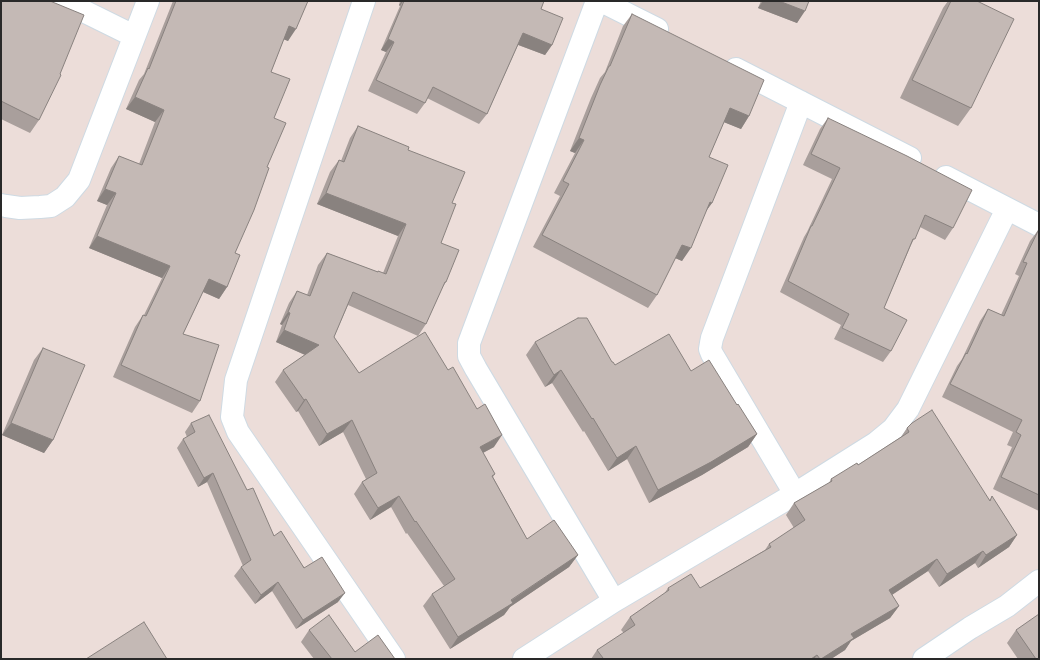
<!DOCTYPE html>
<style>
body{margin:0}
#map{position:relative;width:1040px;height:660px;overflow:hidden;background:#ecddd9;font-family:Commissioner,sans-serif}
canvas{display:block}
.frame{position:absolute;inset:0;border:2px solid #292929;pointer-events:none}
</style>
<div id="map">
<canvas width="1040" height="660"></canvas>
<div class="frame"></div>
</div>
<script>
const ctx = document.querySelector('canvas').getContext('2d');
ctx.lineJoin = 'round';
function shape(rows) {
  const path = new Path2D();
  for (const r of rows) {
    path.moveTo(r[0], r[1]);
    for (let i = 2; i < r.length; i += 2) path.lineTo(r[i], r[i + 1]);
  }
  return path;
}
function strokePath(path, color, width, dash) {
  ctx.strokeStyle = color;
  ctx.lineWidth = width;
  ctx.lineCap = dash ? 'butt' : 'round';
  ctx.setLineDash(dash || []);
  ctx.stroke(path);
}
function fillPath(path, color) {
  ctx.fillStyle = color;
  ctx.fill(path, 'evenodd');
}
const minor = shape([
 [63,1,134,36],
 [364,1,236,380,232,417,238,432,394,659],
 [597,1,469,343,469,356,476,369,614,601],
 [601,1,657,29],
 [736,69,910,158],
 [946,177,1039,225],
 [1,205,6,206,20,208,40,207,51,206,65,197,79,180,148,1],
 [795,494,712,354,710,349,711,343,712,338,801,102],
 [524,659,614,601,795,494,876,443,893,429,908,409,1007,209],
 [924,659,970,628,1007,606,1039,581]
]);
strokePath(minor, '#cedae3', 24);
strokePath(minor, '#fff', 22);
fillPath(shape([
 [1,1,39,120,30,133,1,119],
 [173,1,308,1,288,41,284,39,271,72,274,118,267,167,235,253,227,287,219,299,203,292,183,334,200,401,192,413,113,377,135,327,143,315,144,315,162,278,89,248,107,205,97,201,111,168,119,156,139,164,155,122,126,109,139,80,144,74],
 [400,1,544,1,541,9,552,45,545,55,518,45,487,114,479,124,427,98,425,103,417,114,368,91,386,52,381,50,400,6,399,5],
 [761,1,809,1,797,23,758,8],
 [948,1,977,1,971,108,958,126,900,98,943,8],
 [632,14,749,116,741,129,724,122,709,157,712,203,706,211,682,261,675,258,657,295,648,308,533,247,560,196,554,193,575,153,570,151,591,98,600,78,605,72,623,26],
 [828,118,953,228,945,240,920,227,911,245,884,308,891,351,883,362,834,339,841,325,780,292,804,237,807,232,832,179,803,165,820,129],
 [358,126,408,150,452,203,441,243,446,282,442,288,426,324,418,336,348,305,334,337,359,373,494,447,483,453,495,474,493,477,527,539,578,555,569,567,510,607,504,615,450,649,423,606,432,594,444,586,407,533,406,534,391,507,370,520,354,494,362,482,366,479,343,432,319,446,298,411,296,412,275,382,283,370,305,355,276,342,282,325,280,324,289,303,297,291,307,295,318,265,327,253,378,272,383,273,398,236,317,204,330,172,339,160,341,161,350,138],
 [1039,229,1039,511,993,489,1012,447,1007,445,1013,432,942,397,957,366,962,359,980,321,988,309,1001,315,1019,276,1015,274,1030,241],
 [535,342,612,362,615,365,691,371,737,405,757,434,748,447,702,475,649,503,627,459,608,471,584,431,583,432,552,383,545,387,526,355],
 [43,348,53,440,44,453,2,435,34,360],
 [191,423,247,490,274,536,338,602,296,629,272,591,255,604,234,576,241,567,243,566,207,482,198,487,177,448,183,439,187,437,185,432],
 [907,428,990,500,992,496,1017,535,1009,547,978,568,975,563,939,587,928,571,892,595,899,606,890,618,851,641,845,650,831,659,591,659,597,650,624,633,621,630,630,617,664,594,668,588,700,588,765,550,769,544,794,528,786,515,794,503,829,483,831,479,858,465,901,437],
 [309,630,355,652,395,659,314,659,301,642],
 [1016,630,1039,659,1018,659,1007,643]
]), '#a99f9c');
fillPath(shape([
 [402,1,403,1,400,6,399,5],
 [763,1,779,1,805,11,797,23,758,8],
 [289,26,296,29,288,41,280,38],
 [523,33,552,45,545,55,516,44],
 [388,39,394,42,386,52,381,50],
 [135,97,164,110,155,122,126,109],
 [730,108,749,116,741,129,721,121],
 [579,138,584,140,575,153,570,151],
 [105,189,116,193,107,205,97,201],
 [326,193,406,224,398,236,317,204],
 [710,202,712,203,703,215],
 [97,236,170,266,162,278,89,248],
 [682,245,691,248,682,261,673,257],
 [209,279,227,287,219,299,201,291],
 [288,312,290,313,282,325,280,324],
 [284,330,319,345,310,357,276,342],
 [561,370,552,383,545,387,554,375],
 [306,399,298,411,296,412,304,400],
 [352,420,343,432,319,446,327,434],
 [11,423,53,440,44,453,2,435],
 [757,434,748,447,702,475,649,503,658,490],
 [502,435,494,447,471,459,480,447],
 [636,446,627,459,608,471,617,458],
 [213,473,207,482,198,487,204,478],
 [399,496,391,507,370,520,378,508],
 [1017,535,1009,547,978,568,986,555],
 [983,551,975,563,939,587,947,574],
 [578,555,569,567,510,607,504,615,450,649,458,637],
 [937,559,928,571,881,602,889,590],
 [278,582,272,591,255,604,261,595],
 [345,593,338,602,296,629,303,620],
 [899,606,890,618,851,641,845,650,831,659,821,659,851,634],
 [817,655,814,659,811,659]
]), '#89827f');
const building = shape([
 [1,1,50,1,84,15,60,74,61,75,39,120,1,101,1,1],
 [176,1,308,1,296,29,289,26,271,72,290,79,274,118,286,123,267,167,269,168,254,210,235,253,240,255,227,287,209,279,183,334,219,345,200,401,121,365,143,315,146,316,170,266,97,236,116,193,105,189,119,156,142,165,164,110,135,97,148,68,149,69,176,1],
 [404,1,544,1,541,9,563,18,552,45,523,33,487,114,433,87,425,103,376,80,394,42,388,39,404,1],
 [779,1,809,1,805,11,779,1],
 [951,1,977,1,1014,19,971,108,912,80,951,1],
 [632,14,764,80,749,116,730,108,709,157,728,165,712,203,710,202,691,248,682,245,657,295,542,235,569,184,563,181,584,140,579,138,600,85,609,66,610,66,632,14],
 [828,118,907,156,972,190,953,228,925,215,915,239,913,239,884,308,907,320,891,351,842,328,849,314,788,281,811,226,812,226,840,168,811,154,828,118],
 [358,126,409,147,408,150,465,172,452,203,456,204,441,243,459,250,446,282,445,282,426,324,353,292,334,337,359,373,425,332,448,370,453,367,477,409,485,404,502,435,480,447,495,474,492,476,527,539,554,520,578,555,511,600,513,603,458,637,432,594,455,579,416,521,415,522,399,496,378,508,362,482,377,473,352,420,327,434,306,399,304,400,283,370,319,345,284,330,290,313,288,312,297,291,310,296,327,253,378,272,378,271,386,274,406,224,326,193,339,160,344,162,358,126],
 [1039,229,1039,495,1001,477,1021,435,1016,432,1022,420,950,384,966,353,967,354,988,309,1004,316,1027,263,1023,262,1039,229],
 [578,318,587,318,612,362,613,362,615,365,669,334,691,371,709,360,737,405,738,404,757,434,711,462,658,490,636,446,617,458,593,418,592,419,561,370,554,375,535,342,578,318],
 [43,348,85,365,53,440,11,423,43,348],
 [932,410,990,501,992,496,1017,535,986,555,983,551,947,574,937,559,889,590,899,606,851,634,854,638,821,659,820,659,817,655,811,659,602,659,603,658,597,650,635,625,630,617,669,590,668,588,691,574,700,588,771,547,769,544,805,520,794,503,832,481,831,479,857,463,858,465,909,432,907,428,912,423,932,410],
 [209,415,247,490,253,488,274,536,281,531,304,568,322,557,345,593,303,620,278,582,261,595,241,567,251,560,213,473,204,478,183,439,195,432,191,423,209,415],
 [1039,614,1039,659,1036,659,1016,630,1039,614],
 [329,615,355,652,378,635,395,659,332,659,309,630,329,615],
 [144,622,167,659,86,659,144,622]
]);
fillPath(building, '#c4b9b5');
strokePath(building, '#89827f', 1);
</script>
